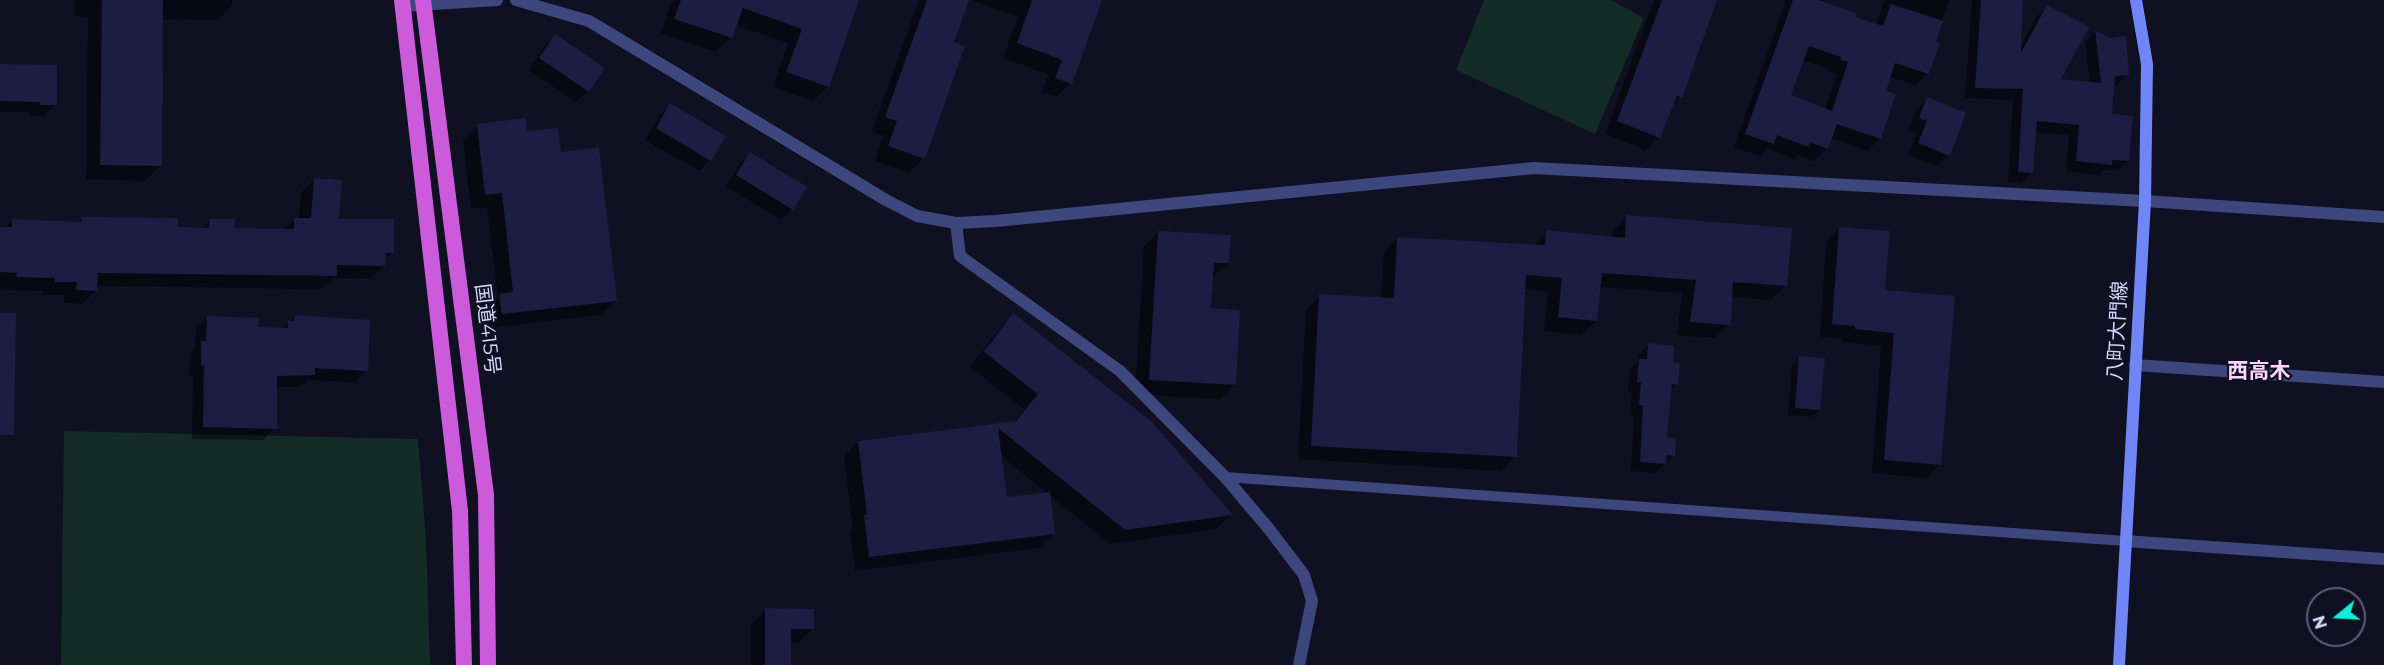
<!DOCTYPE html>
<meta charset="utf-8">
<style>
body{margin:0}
#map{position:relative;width:2384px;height:665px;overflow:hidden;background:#0f1022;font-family:Montserrat,sans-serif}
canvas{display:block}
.north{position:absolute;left:2306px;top:587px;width:60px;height:60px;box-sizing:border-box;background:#0f1022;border:2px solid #5d5f79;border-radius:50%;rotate:252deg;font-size:16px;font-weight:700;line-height:24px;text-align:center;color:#d3d6fc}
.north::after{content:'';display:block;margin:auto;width:21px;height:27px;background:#0eeed9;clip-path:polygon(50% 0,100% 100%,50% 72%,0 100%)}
</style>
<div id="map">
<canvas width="2384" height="665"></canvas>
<div class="north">N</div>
</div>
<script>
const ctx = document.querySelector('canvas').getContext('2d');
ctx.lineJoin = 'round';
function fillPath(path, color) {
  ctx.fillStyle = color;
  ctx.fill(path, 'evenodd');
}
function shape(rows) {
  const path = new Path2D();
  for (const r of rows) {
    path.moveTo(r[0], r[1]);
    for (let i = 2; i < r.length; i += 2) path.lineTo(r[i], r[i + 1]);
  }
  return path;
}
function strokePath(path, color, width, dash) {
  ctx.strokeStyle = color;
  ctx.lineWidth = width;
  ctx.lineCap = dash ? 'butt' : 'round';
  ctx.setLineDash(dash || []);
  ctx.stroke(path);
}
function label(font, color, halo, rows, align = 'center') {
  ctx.font = font + ' Montserrat,"Noto Sans JP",sans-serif';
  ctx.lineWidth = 4.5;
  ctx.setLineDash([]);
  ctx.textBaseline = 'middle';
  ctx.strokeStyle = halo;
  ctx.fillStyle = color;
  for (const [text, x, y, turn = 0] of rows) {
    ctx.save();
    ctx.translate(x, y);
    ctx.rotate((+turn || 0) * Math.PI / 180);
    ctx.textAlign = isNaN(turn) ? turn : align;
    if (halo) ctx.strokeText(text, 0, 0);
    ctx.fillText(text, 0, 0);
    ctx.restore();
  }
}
fillPath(shape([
 [1484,0,1611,0,1644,18,1595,134,1456,70],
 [64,431,418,439,426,540,430,665,61,665]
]), '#132c26');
fillPath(shape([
 [75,0,232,0,232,5,218,20,162,19,160,166,145,181,86,179,88,17,74,16],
 [675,0,858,0,828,86,813,101,773,87,788,43,735,25,731,37,716,52,661,33,670,5],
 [919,0,968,0,952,43,923,158,909,173,875,161,883,136,872,131],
 [972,0,1100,0,1071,83,1056,97,1042,92,1048,74,1003,58,1018,17],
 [1654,0,1715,0,1680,97,1671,106,1659,137,1645,150,1605,134],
 [1786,0,1824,0,1822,3,1853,18,1876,25,1885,0,1949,0,1934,42,1928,73,1916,85,1889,77,1884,92,1880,138,1868,151,1830,138,1826,149,1814,161,1798,155,1794,159,1768,148,1760,156,1734,147],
 [1802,60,1830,69,1829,72,1837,74,1825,110,1789,96],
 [1972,0,2021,0,2020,48,2036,17,2047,7,2059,81,2090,83,2085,42,2095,32,2110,40,2127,74,2117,85,2113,85,2110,115,2128,161,2117,171,2104,170,2099,175,2066,171,2069,135,2034,132,2031,173,2021,183,2008,182,2013,100,1965,98],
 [555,36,588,91,576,102,529,70,544,47],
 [0,65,56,104,44,116,29,116,29,112,0,112],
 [1927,99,1949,155,1937,166,1908,155,1916,133,1908,130,1916,110],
 [670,105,710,160,699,171,645,140,659,116],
 [478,125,560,153,616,301,601,315,488,328,485,310,498,298,487,207,471,209,463,140],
 [751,153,792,209,781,220,726,186,739,165],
 [314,180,337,220,393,252,384,261,384,265,370,279,333,278,322,289,96,286,96,290,82,304,64,303,64,295,42,295,42,291,0,290,0,228,5,228,13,221,79,223,83,219,177,229,202,229,210,220,234,230,284,230,294,220,299,220,301,193],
 [1627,216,1786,285,1771,300,1731,297,1729,324,1715,338,1677,335,1682,293,1599,287,1596,321,1581,335,1544,331,1548,292,1524,289,1515,456,1501,471,1298,459,1306,310,1320,296,1381,299,1384,252,1398,238,1533,246,1547,232,1612,238,1613,231],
 [1840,228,1884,291,1940,464,1926,478,1872,473,1881,346,1842,342,1842,339,1820,337,1826,242],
 [1158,232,1228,263,1213,277,1210,310,1235,384,1220,399,1135,394,1144,247],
 [1013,315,1231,515,1216,529,1110,544,1048,494,1053,534,1039,548,855,571,850,531,853,529,844,457,858,442,1013,423,1024,409,970,367,999,330],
 [1000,455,1048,494,1006,499],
 [208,317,257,328,282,329,295,317,367,370,355,382,308,380,301,387,276,387,275,428,263,440,192,439,193,377,189,377,190,354,195,349,196,329],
 [1648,345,1671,363,1677,384,1670,392,1665,439,1674,455,1655,473,1631,471,1634,415,1630,414,1632,391,1628,391,1630,370,1638,362,1639,355],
 [1800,357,1819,410,1812,417,1788,415,1792,365],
 [766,610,812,629,798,643,790,643,790,665,751,665,751,624]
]), '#0007');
fillPath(shape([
 [102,0,163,0,162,166,100,165],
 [681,0,859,0,829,87,786,72,802,29,743,8,732,38,674,19],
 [927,0,969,0,954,42,965,46,925,159,888,146,897,121,885,117],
 [1032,0,1102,0,1072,84,1055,78,1062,60,1017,43],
 [1662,0,1717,0,1682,98,1677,96,1660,138,1617,121],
 [1793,0,1818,0,1856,13,1855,17,1883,26,1891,4,1943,21,1936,41,1940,43,1929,74,1895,63,1886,91,1896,94,1881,139,1837,124,1828,149,1810,142,1808,147,1777,135,1774,144,1745,134],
 [1809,46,1841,57,1840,60,1848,62,1832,111,1791,95],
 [1981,0,2023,0,2021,53,2047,5,2089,27,2061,79,2101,83,2095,30,2110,38,2126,36,2129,75,2115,76,2112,114,2133,116,2129,161,2112,160,2112,165,2076,161,2079,125,2037,121,2033,173,2018,172,2023,89,1975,88],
 [555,34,605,68,589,92,539,58],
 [0,64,57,65,57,105,40,105,40,102,0,101],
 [1927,97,1966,113,1950,156,1918,143,1927,121,1919,118],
 [670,103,726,136,711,161,656,128],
 [526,118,527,131,558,128,561,152,599,147,617,301,502,314,499,294,513,292,502,193,485,195,477,124],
 [750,152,807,187,793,210,736,175],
 [314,178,342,180,339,219,394,219,394,253,386,253,385,266,337,265,337,276,98,273,97,291,76,290,77,282,55,282,55,278,16,277,17,273,0,272,0,227,12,227,12,219,82,222,82,217,178,218,178,227,209,228,210,219,235,219,235,228,294,229,294,218,311,218],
 [1626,215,1792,228,1787,286,1733,282,1731,325,1690,322,1696,280,1602,273,1597,321,1558,317,1562,278,1526,275,1517,457,1311,446,1319,294,1394,298,1397,237,1545,245,1546,230,1625,238],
 [1839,227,1890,231,1885,290,1955,296,1941,465,1884,460,1894,333,1855,329,1855,326,1832,324],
 [1158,231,1231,235,1229,263,1214,263,1211,308,1240,310,1236,385,1149,380],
 [0,313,16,313,14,435,0,435],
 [1013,313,1152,422,1233,515,1125,530,998,428,1007,497,1050,492,1055,534,869,557,864,515,867,515,858,441,1016,421,1038,394,984,352],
 [295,315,370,320,368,371,315,368,315,375,277,376,277,429,203,427,204,366,201,365,201,341,206,341,207,316,259,318,258,327,288,328,288,321,294,321],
 [1648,343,1674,346,1673,362,1680,363,1678,385,1672,384,1667,437,1676,438,1675,456,1667,455,1666,464,1640,462,1643,405,1639,405,1641,382,1637,382,1639,359,1647,359],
 [1799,356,1825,358,1820,410,1795,408],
 [765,608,814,609,814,629,791,629,791,665,765,665]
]), '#1d1c42');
strokePath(shape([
 [1225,477,2125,541]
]), '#3d477e', 10);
strokePath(shape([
 [956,223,960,256,1120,371,1225,477,1269,529,1304,575,1312,601,1299,665],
 [2135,365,2384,382],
 [2125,541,2384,559]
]), '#3d477e', 12);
strokePath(shape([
 [516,0,589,21,886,200,917,216,956,223,996,221,1534,168,2145,201,2384,217],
 [402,6,497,0]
]), '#3d477e', 12);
strokePath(shape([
 [2119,665,2145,201,2147,64,2136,0]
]), '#7086f7', 12);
strokePath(shape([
 [402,0,460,511,464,665],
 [423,0,486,495,488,665]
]), '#cb5bdb', 16);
label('20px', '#d3d6fc', '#0f1022', [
 ["国道415号",487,329,83],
 ["八町大門線",2118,331,-87]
]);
label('bold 21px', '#fdd5f6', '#0f1022', [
 ["西高木",2259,372]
]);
</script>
